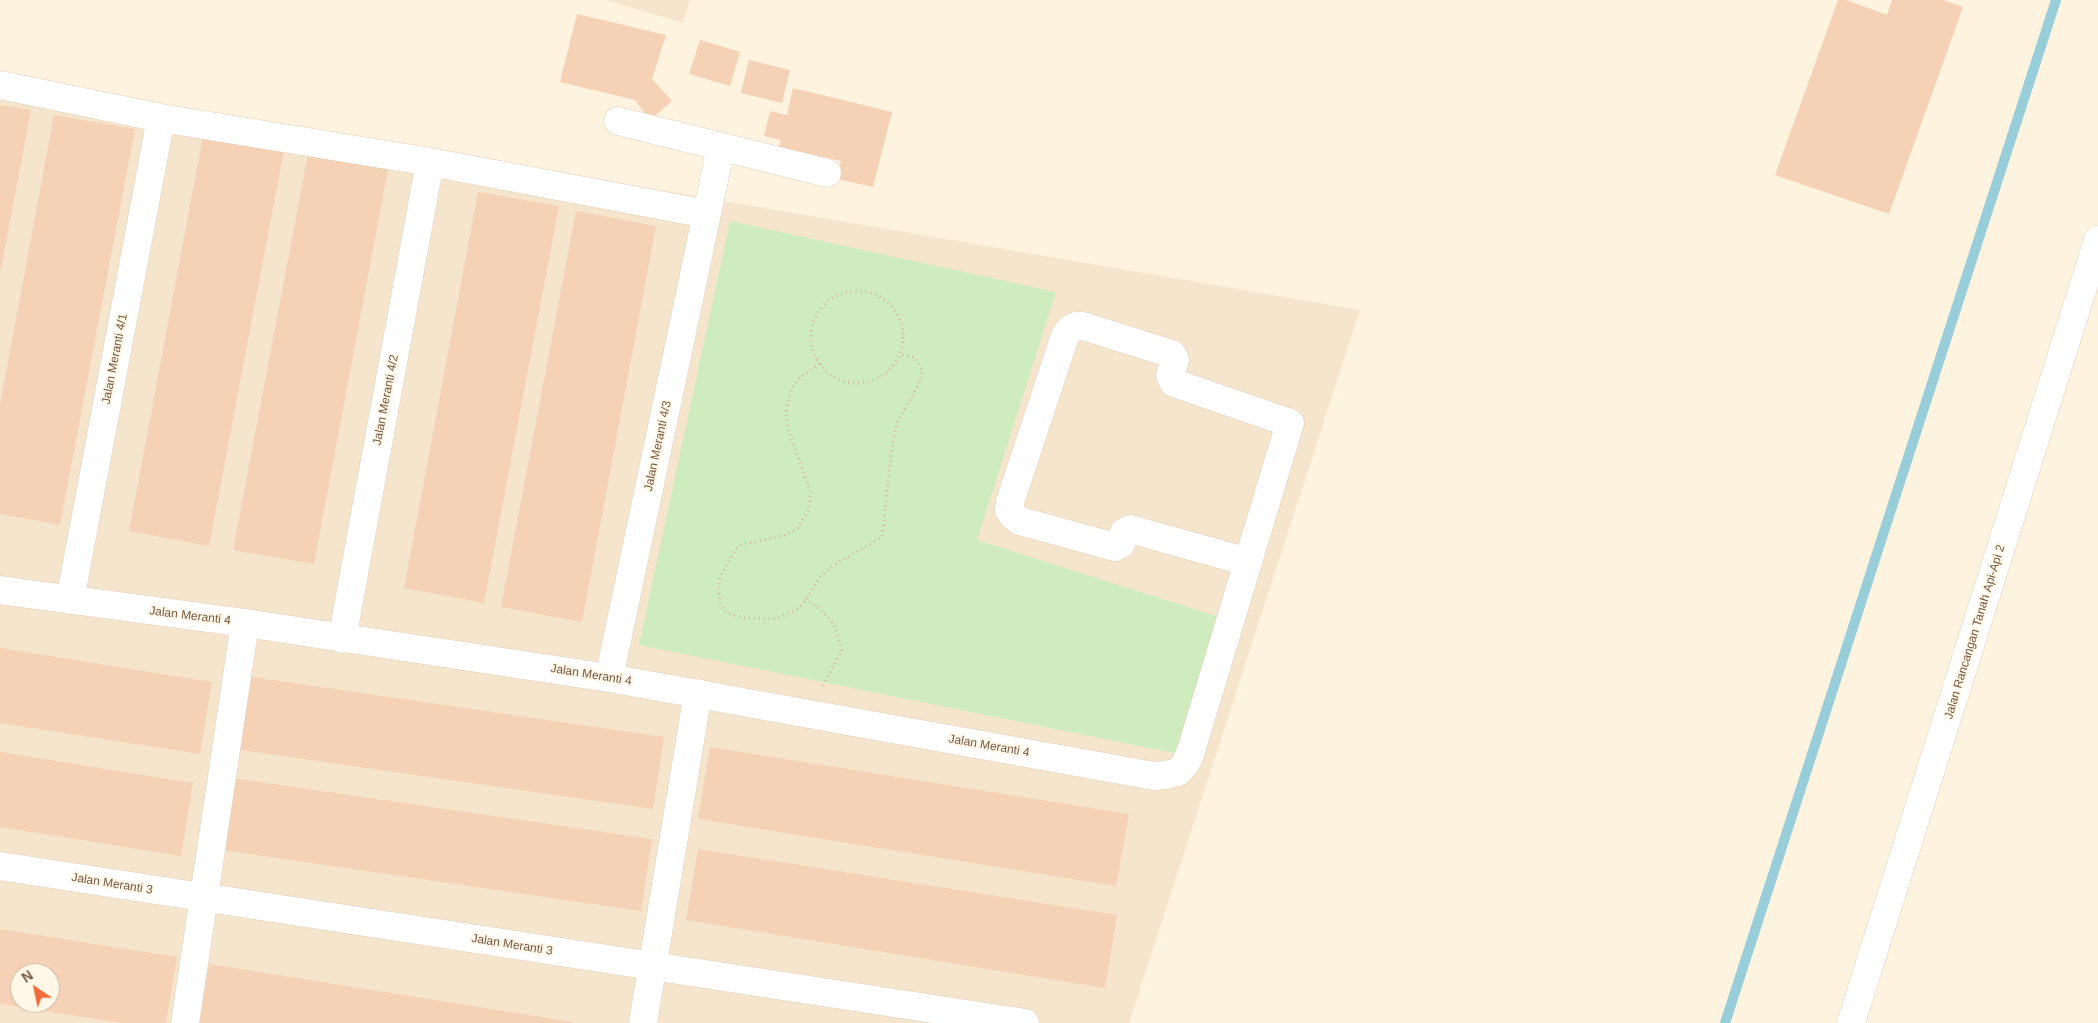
<!DOCTYPE html>
<style>
body{margin:0}
#map{position:relative;width:2098px;height:1023px;overflow:hidden;background:#fef3df;font-family:Arial,sans-serif}
canvas{display:block}
.north{position:absolute;left:10px;top:963px;width:50px;height:50px;box-sizing:border-box;background:#fff7e7;border:1px solid #c8b8a6;border-radius:50%;rotate:326deg;font-size:14px;font-weight:700;line-height:20px;text-align:center;color:#755945}
.north::after{content:'';display:block;margin:auto;width:18px;height:22px;background:#f06c3b;clip-path:polygon(50% 0,100% 100%,50% 72%,0 100%)}
</style>
<div id="map">
<canvas width="2098" height="1023"></canvas>
<div class="north">N</div>
</div>
<script>
const ctx = document.querySelector('canvas').getContext('2d');
ctx.lineJoin = 'round';
function fillPath(path, color) {
  ctx.fillStyle = color;
  ctx.fill(path, 'evenodd');
}
function shape(rows) {
  const path = new Path2D();
  for (const r of rows) {
    if (r.length === 3) {
      path.moveTo(r[0] + r[2], r[1]);
      path.arc(r[0], r[1], r[2], 0, 2 * Math.PI);
      continue;
    }
    path.moveTo(r[0], r[1]);
    for (let i = 2; i < r.length; i += 2) path.lineTo(r[i], r[i + 1]);
  }
  return path;
}
function strokePath(path, color, width, dash) {
  ctx.strokeStyle = color;
  ctx.lineWidth = width;
  ctx.lineCap = dash ? 'butt' : 'round';
  ctx.setLineDash(dash || []);
  ctx.stroke(path);
}
function label(font, color, halo, rows, align = 'center') {
  ctx.font = font + ' Arial,sans-serif';
  ctx.lineWidth = 4;
  ctx.setLineDash([]);
  ctx.textBaseline = 'middle';
  ctx.strokeStyle = halo;
  ctx.fillStyle = color;
  for (const [text, x, y, turn = 0] of rows) {
    ctx.save();
    ctx.translate(x, y);
    ctx.rotate((+turn || 0) * Math.PI / 180);
    ctx.textAlign = isNaN(turn) ? turn : align;
    if (halo) ctx.strokeText(text, 0, 0);
    ctx.fillText(text, 0, 0);
    ctx.restore();
  }
}
fillPath(shape([
 [606,0,690,0,683,23],
 [0,77,1360,310,1129,1023,0,1023],
 [20,973,50,973,50,1003,20,1003]
]), '#f6e5cd');
fillPath(shape([
 [730,221,1056,292,977,540,1219,617,1179,754,639,645]
]), '#ceecbd');
strokePath(shape([
 [1725,1023,2056,0]
]), '#98cdda', 10);
fillPath(shape([
 [1838,0,1846,0,1887,15,1892,0,1943,0,1963,7,1889,214,1775,175],
 [577,14,666,35,652,79,672,101,650,120,635,100,560,82],
 [700,40,740,52,730,86,689,74],
 [749,60,790,70,782,103,741,93],
 [793,88,892,112,873,187,837,179,841,161,779,147,781,140,764,136,770,111,787,115],
 [0,105,31,110,1,269,0,269],
 [54,115,135,129,60,525,0,514,0,404],
 [203,136,284,150,209,546,129,531],
 [308,154,388,169,314,564,233,550],
 [478,192,559,206,484,603,404,588],
 [576,211,656,226,582,622,501,607],
 [0,648,212,682,200,754,0,723],
 [245,676,664,737,653,809,234,749],
 [710,747,1129,814,1116,886,698,819],
 [0,752,193,783,181,856,0,827],
 [232,778,652,839,641,911,222,850],
 [698,849,1117,915,1105,988,686,920],
 [0,929,177,957,166,1023,121,1023,0,1004],
 [20,973,50,973,50,1003,20,1003],
 [209,964,573,1022,573,1023,199,1023]
]), '#f5d1b5');
const minor = shape([
 [0,85,161,118,430,162,707,214],
 [618,121,827,173],
 [0,590,245,623,609,678,1154,776,1166,775,1178,772,1186,763,1191,751,1248,562,1290,423,1174,383,1170,376,1175,360,1172,354,1083,326,1076,326,1069,330,1065,336,1010,502,1009,510,1013,516,1020,521,1115,547,1121,544,1124,532,1130,529,1248,562],
 [70,600,161,118],
 [342,639,430,162],
 [609,678,721,147],
 [0,866,1025,1023],
 [185,1023,245,623],
 [643,1023,698,693],
 [1851,1023,2098,240]
]);
strokePath(minor, '#e2cfbb', 29);
strokePath(shape([
 [857,337,46],
 [820,364,801,377,792,388,786,410,788,430,811,493,809,509,797,529,783,536,744,544,736,549,721,575,718,587,720,604,727,613,744,618,770,619,778,618,797,609,804,603,821,576,831,567,882,537,892,447,897,423,919,384,923,371,914,357,900,355],
 [805,599,817,607,830,619,835,627,842,650,823,686]
]), '#d9b598', 3, [1, 4]);
strokePath(minor, '#fff', 28);
label('12px', '#755945', '#fff7e7', [
 ["Jalan Meranti 4/1",115,359,-79],
 ["Jalan Meranti 4/2",386,400,-79],
 ["Jalan Meranti 4/3",658,446,-78],
 ["Jalan Meranti 4",190,616,7],
 ["Jalan Rancangan Tanah Api-Api 2",1975,632,-73],
 ["Jalan Meranti 4",591,675,9],
 ["Jalan Meranti 4",989,746,10],
 ["Jalan Meranti 3",112,884,9],
 ["Jalan Meranti 3",512,945,9]
]);
</script>
